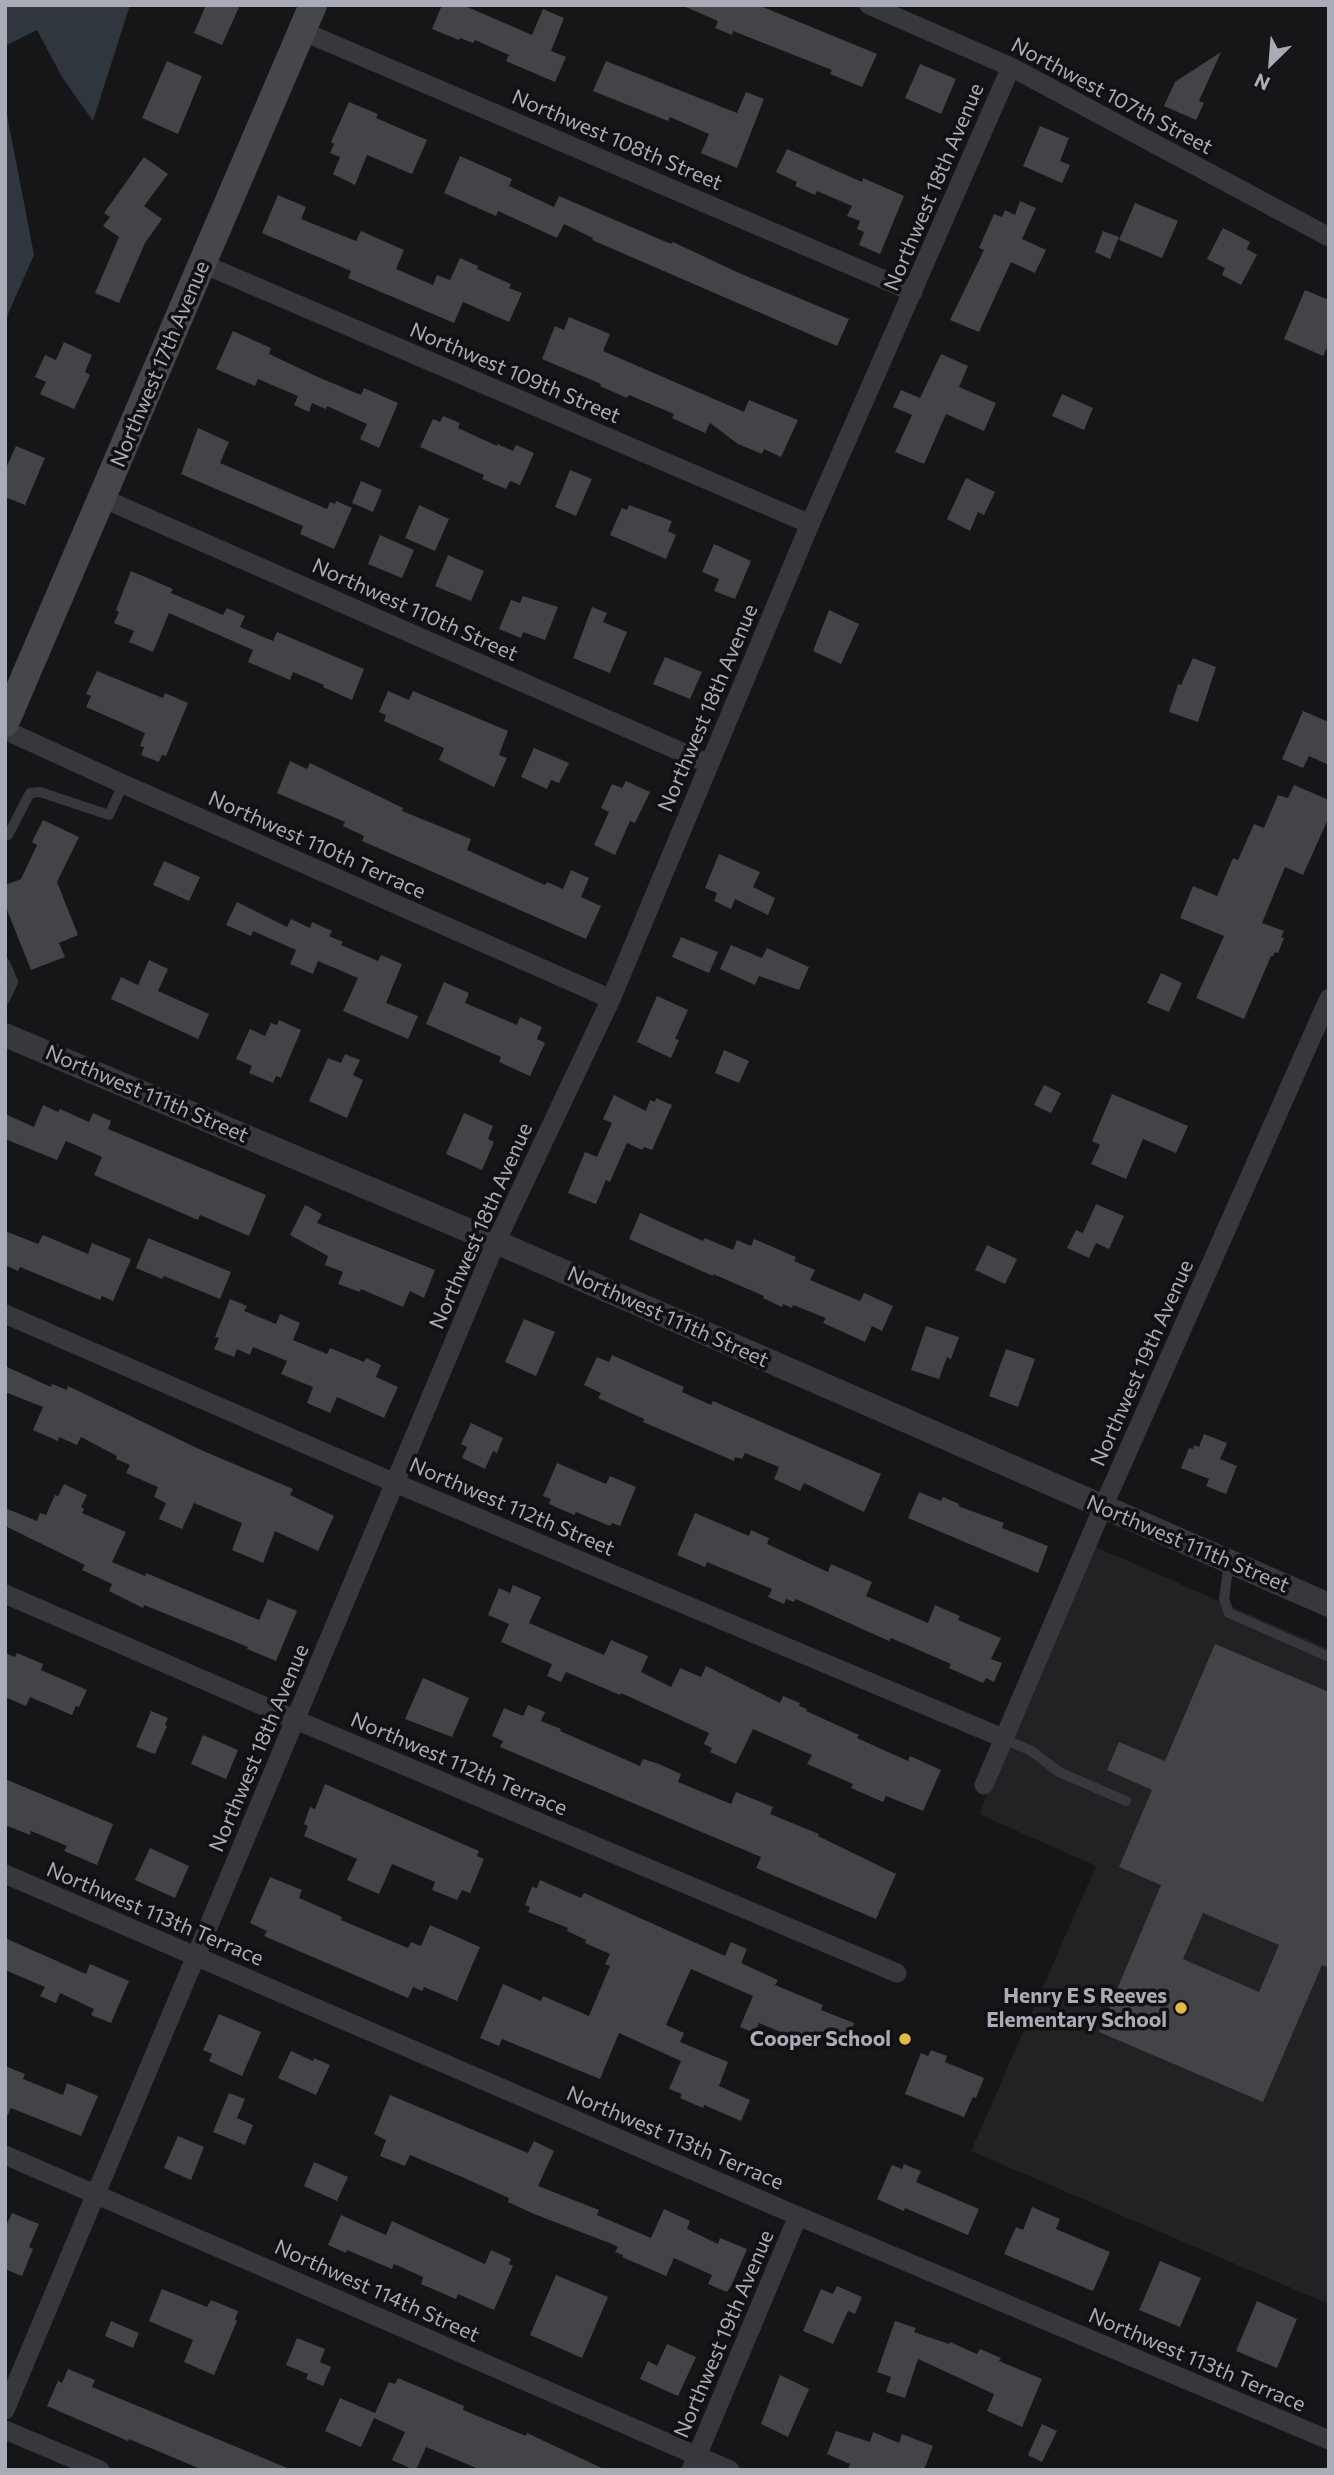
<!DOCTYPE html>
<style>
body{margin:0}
#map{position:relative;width:1334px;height:2475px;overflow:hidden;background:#161618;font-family:Commissioner,sans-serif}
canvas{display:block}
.frame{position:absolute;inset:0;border:7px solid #a9acb7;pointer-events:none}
.north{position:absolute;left:1236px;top:28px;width:70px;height:70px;-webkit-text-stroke:5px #111113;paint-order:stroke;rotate:205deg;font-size:19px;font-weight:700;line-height:28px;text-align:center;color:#a9acb7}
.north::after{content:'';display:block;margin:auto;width:24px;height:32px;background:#a9acb7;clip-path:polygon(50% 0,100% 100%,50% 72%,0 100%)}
</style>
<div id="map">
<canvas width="1334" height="2475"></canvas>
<div class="frame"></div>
<div class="north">N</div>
</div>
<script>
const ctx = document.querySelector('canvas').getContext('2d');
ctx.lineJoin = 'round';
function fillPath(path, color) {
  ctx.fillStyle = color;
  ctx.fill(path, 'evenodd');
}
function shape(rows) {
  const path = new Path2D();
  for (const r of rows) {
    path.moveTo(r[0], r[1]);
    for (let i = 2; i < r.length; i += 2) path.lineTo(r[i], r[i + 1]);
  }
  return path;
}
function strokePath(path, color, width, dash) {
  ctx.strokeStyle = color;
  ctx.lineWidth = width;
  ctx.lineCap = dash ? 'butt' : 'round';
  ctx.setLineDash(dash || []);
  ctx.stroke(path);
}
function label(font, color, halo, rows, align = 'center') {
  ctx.font = font + ' Commissioner,sans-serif';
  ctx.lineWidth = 7;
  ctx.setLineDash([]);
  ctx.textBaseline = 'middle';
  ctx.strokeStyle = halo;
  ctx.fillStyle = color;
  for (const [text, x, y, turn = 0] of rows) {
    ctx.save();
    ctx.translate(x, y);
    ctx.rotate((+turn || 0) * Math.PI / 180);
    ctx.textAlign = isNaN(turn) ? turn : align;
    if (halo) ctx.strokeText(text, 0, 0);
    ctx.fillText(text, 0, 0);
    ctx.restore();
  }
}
fillPath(shape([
 [1091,1545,1329,1649,1329,2304,971,2151,1096,1866,979,1814]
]), '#222225');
fillPath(shape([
 [5,5,130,5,93,121,62,77,37,30,5,46],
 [5,104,34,255,5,321]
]), '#2f363d');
fillPath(shape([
 [206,5,240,5,222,45,194,33],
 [442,5,463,5,532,35,543,9,564,18,551,51,566,57,555,82,506,61,509,55,475,40,473,43,460,38,459,40,432,29],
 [681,5,758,5,877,54,862,87,830,74,832,70,733,31,732,35,715,28,718,21],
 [1221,52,1199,101,1204,103,1196,120,1164,106,1175,82],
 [167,61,202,76,178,134,142,118],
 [606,61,737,113,746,92,764,99,737,168,701,153,709,134,670,117,668,121,593,91],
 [920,64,956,79,941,114,905,98],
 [349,102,378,114,376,118,427,140,412,174,367,155,355,185,333,174,340,157,330,153,334,144,331,142],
 [1040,126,1069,138,1060,161,1070,165,1062,183,1023,166],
 [787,149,862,182,863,178,904,196,880,254,859,245,864,232,857,229,860,221,847,216,852,206,817,191,815,195,795,186,797,182,776,172],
 [460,156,512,179,509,186,554,207,559,196,671,244,673,242,739,273,849,319,837,346,592,240,593,238,564,224,557,238,498,211,496,216,444,193],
 [144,157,168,174,144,206,162,219,145,243,119,303,95,293,119,237,103,226,110,217,104,213],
 [278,195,306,207,301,219,356,241,361,231,404,250,396,269,433,285,437,275,450,280,460,258,478,266,477,269,511,284,509,288,522,293,509,322,463,302,454,323,348,278,351,271,262,233],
 [1020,201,1036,208,1022,239,1046,250,1035,273,1011,262,979,332,950,320,984,250,979,248,994,214,1002,217,1005,210,1015,215],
 [1135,203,1178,221,1162,258,1119,240],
 [1223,228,1250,242,1247,249,1257,255,1241,285,1222,275,1225,268,1207,259],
 [1103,231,1119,237,1110,259,1095,252],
 [1305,290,1329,300,1329,343,1323,356,1284,339],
 [569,317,610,334,603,351,744,412,749,400,798,420,781,457,764,449,762,454,738,444,710,423,705,433,672,418,674,414,629,395,627,398,600,386,601,384,542,359,555,326,564,330],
 [233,331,271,348,269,354,320,378,361,395,364,388,398,403,379,448,360,439,367,424,327,406,326,409,312,403,309,412,294,405,298,396,258,379,255,386,216,369],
 [64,342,92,355,85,372,90,375,74,409,40,394,46,382,35,377,45,355,56,360],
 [941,354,968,366,959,387,996,403,984,431,946,414,924,464,895,452,912,415,893,407,901,390,920,398],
 [1062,394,1093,408,1084,430,1052,416],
 [443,416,460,423,458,428,497,446,497,444,513,451,516,445,534,453,520,485,510,481,506,489,482,479,484,475,420,447,433,419,440,422],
 [198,428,229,442,220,463,327,509,330,502,335,504,336,501,352,508,334,549,300,534,303,526,181,474],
 [16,446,45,458,25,505,5,497,5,470],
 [570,470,592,479,576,516,555,507],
 [966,478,995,492,984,515,978,512,970,531,947,519],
 [361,481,382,490,373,512,352,503],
 [419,505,449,519,435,551,405,538],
 [629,505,672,521,668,531,676,535,666,559,610,535,622,508,627,510],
 [380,535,414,550,402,578,368,564],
 [714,544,751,561,735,599,714,591,719,579,702,572],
 [448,555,484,571,471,601,435,586],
 [131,571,173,589,171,593,223,615,227,608,245,616,240,627,273,641,277,632,364,669,352,700,323,687,324,685,293,672,290,680,248,662,253,650,169,613,153,652,129,642,134,631,114,623,119,612,116,610],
 [523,596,558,607,545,640,523,632,521,638,499,629,511,600,520,603],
 [592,607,607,613,603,622,627,632,610,673,573,658],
 [829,610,859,624,841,664,813,651],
 [665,657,702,672,690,699,653,684],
 [1193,658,1216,667,1198,722,1169,712,1178,684,1181,685],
 [97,671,163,698,165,693,188,703,166,756,162,755,159,762,141,755,144,747,140,746,145,733,86,707,91,696,86,694],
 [388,691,409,700,413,691,508,731,499,755,507,758,494,787,439,760,444,748,384,721,386,715,379,712],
 [1303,711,1329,722,1329,765,1309,756,1303,768,1282,759],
 [534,748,569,763,559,783,551,780,547,789,521,777],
 [290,761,307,769,310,763,403,808,402,811,471,839,467,850,545,885,547,882,563,889,571,870,589,878,581,897,601,906,586,939,362,841,364,836,343,826,345,822,277,793],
 [626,781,650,792,635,823,630,821,615,855,594,845,609,812,601,808,612,784,622,788],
 [1294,785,1329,800,1329,817,1303,875,1285,867,1262,923,1284,931,1281,937,1284,938,1278,953,1275,952,1273,956,1271,956,1244,1019,1196,998,1224,936,1180,918,1193,886,1217,896,1233,858,1238,860,1254,824,1264,828,1278,795,1288,798],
 [43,820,79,837,57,882,78,935,59,943,65,957,31,970,5,905,5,885,21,879,37,845,32,842],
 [719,854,760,872,753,887,775,898,768,915,735,899,731,909,714,901,717,893,705,888],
 [164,861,200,877,189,901,153,885],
 [237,902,287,927,291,919,310,928,312,922,332,931,329,936,343,942,341,945,378,961,381,955,402,964,386,1003,418,1016,408,1039,343,1011,358,978,318,961,313,974,290,964,296,950,253,931,251,936,226,925],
 [681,937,718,952,709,973,672,957],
 [731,945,762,958,767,948,809,967,799,990,759,976,755,985,720,969],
 [149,960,168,969,158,991,209,1014,198,1039,111,999,121,977,138,985],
 [1161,973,1182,983,1169,1012,1147,1003],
 [444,982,469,993,465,1003,517,1025,520,1017,542,1027,537,1039,545,1043,530,1076,499,1062,501,1057,426,1024],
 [657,996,688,1010,675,1039,679,1040,671,1058,637,1042],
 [279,1020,301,1030,281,1078,276,1076,273,1083,249,1073,252,1066,236,1059,250,1029,265,1036,271,1023,277,1025],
 [724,1050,749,1061,739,1083,715,1073],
 [345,1054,360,1060,353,1075,363,1080,347,1118,309,1101,328,1058,341,1063],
 [1044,1085,1061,1093,1051,1113,1034,1105],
 [1112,1094,1188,1126,1176,1153,1143,1139,1126,1179,1091,1164,1100,1145,1092,1141],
 [614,1095,646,1111,650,1100,655,1102,656,1098,672,1105,652,1150,644,1147,642,1150,627,1143,610,1182,606,1180,596,1204,568,1193,585,1152,597,1157,612,1123,603,1119],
 [43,1105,58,1112,60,1109,89,1122,93,1113,111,1121,108,1129,266,1195,249,1236,200,1215,198,1220,94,1175,102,1157,66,1141,57,1160,5,1139,5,1114,34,1127],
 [464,1113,493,1126,488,1139,494,1142,482,1170,446,1154],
 [1096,1204,1124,1216,1109,1249,1096,1243,1089,1258,1067,1248,1076,1230,1083,1233],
 [305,1205,322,1214,317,1223,435,1270,424,1298,410,1291,403,1307,361,1289,360,1292,338,1284,343,1272,325,1265,328,1256,290,1235],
 [640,1213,703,1241,705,1238,733,1250,737,1240,751,1246,754,1239,796,1257,794,1261,815,1270,810,1280,860,1301,864,1293,893,1306,882,1331,872,1326,865,1342,823,1323,826,1318,793,1305,792,1308,783,1304,782,1307,763,1298,764,1296,713,1274,713,1276,629,1239],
 [5,1231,38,1244,43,1235,88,1254,92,1243,131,1259,113,1301,102,1296,100,1300,20,1267,18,1271,5,1265],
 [148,1238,231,1272,220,1299,164,1276,162,1279,136,1268],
 [987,1245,1017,1259,1005,1284,975,1270],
 [230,1299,247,1306,244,1311,276,1324,280,1314,300,1323,293,1340,327,1354,330,1348,364,1362,366,1358,381,1365,376,1377,398,1387,384,1418,337,1397,330,1413,307,1403,313,1387,281,1374,287,1361,253,1347,250,1355,237,1349,234,1357,214,1349,219,1338,215,1337],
 [524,1319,555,1332,536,1376,505,1362],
 [926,1326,959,1337,951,1359,947,1357,939,1379,911,1370],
 [1006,1349,1035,1359,1018,1407,989,1396],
 [612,1355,684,1387,682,1392,711,1405,713,1401,881,1474,864,1512,804,1483,800,1491,774,1479,779,1467,745,1453,742,1459,735,1457,734,1461,643,1422,644,1419,598,1398,601,1393,584,1385,597,1357,609,1362],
 [5,1366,51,1387,52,1384,67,1390,68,1386,201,1450,293,1489,290,1495,334,1516,318,1551,275,1531,263,1563,232,1550,242,1523,194,1503,182,1529,159,1519,166,1503,154,1497,158,1487,126,1473,130,1465,116,1459,117,1456,81,1437,77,1445,59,1437,58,1441,33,1430,43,1407,5,1392],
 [471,1423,503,1438,497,1453,493,1451,485,1469,462,1458,467,1447,461,1444],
 [1204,1434,1227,1443,1220,1459,1237,1466,1226,1494,1206,1486,1209,1479,1181,1468,1189,1448,1193,1449,1194,1445,1199,1447],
 [557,1463,606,1484,610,1476,636,1487,620,1526,612,1523,610,1526,576,1512,574,1515,549,1504,551,1499,543,1496],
 [64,1484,87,1495,81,1507,84,1509,82,1513,126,1532,112,1562,145,1576,146,1573,259,1620,268,1599,297,1611,276,1661,247,1649,248,1647,144,1605,143,1608,109,1591,112,1584,82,1570,85,1565,5,1526,5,1508,37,1521,40,1513,46,1515,55,1495,58,1496],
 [919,1492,941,1501,943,1497,959,1504,958,1506,1004,1523,1002,1528,1048,1546,1038,1573,908,1518],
 [695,1513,749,1536,751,1530,769,1538,767,1544,828,1572,831,1564,872,1582,866,1596,928,1623,935,1605,960,1616,958,1620,1001,1638,991,1659,1002,1663,994,1682,986,1678,983,1683,949,1668,951,1664,891,1638,889,1641,796,1599,794,1602,786,1599,784,1604,768,1597,772,1589,707,1562,705,1567,677,1555],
 [513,1585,541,1597,529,1623,604,1655,611,1640,648,1656,641,1672,671,1687,680,1668,701,1677,706,1666,780,1703,783,1696,800,1703,799,1706,807,1709,806,1711,859,1735,857,1738,908,1761,910,1756,941,1770,923,1811,886,1796,883,1802,851,1788,853,1784,807,1764,812,1755,753,1729,736,1764,710,1752,712,1748,704,1744,709,1733,621,1693,620,1695,566,1672,561,1682,547,1676,552,1664,501,1642,509,1624,488,1615,499,1588,510,1593],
 [1215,1644,1329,1692,1329,1968,1322,1965,1263,2102,1099,2032,1161,1885,1119,1867,1152,1790,1107,1770,1119,1742,1165,1761],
 [1203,1913,1279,1945,1259,1992,1183,1959],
 [5,1653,15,1657,17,1653,43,1664,41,1670,87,1690,79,1707,76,1706,72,1715,30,1697,26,1706,5,1697],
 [423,1678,469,1698,452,1737,405,1719],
 [528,1705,545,1712,541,1721,561,1729,560,1731,640,1766,643,1759,659,1764,681,1774,678,1782,731,1804,736,1792,773,1807,770,1814,819,1834,818,1836,896,1874,876,1919,756,1868,761,1857,500,1747,503,1741,492,1736,504,1708,523,1716],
 [151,1711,168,1718,165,1725,167,1726,155,1754,136,1747],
 [203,1735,238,1750,226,1779,191,1764],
 [5,1779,113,1824,97,1865,64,1851,67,1846,31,1831,30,1835,5,1825],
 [325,1784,479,1851,477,1856,484,1859,470,1893,462,1890,457,1900,432,1890,435,1882,392,1864,379,1894,347,1880,357,1859,304,1836,308,1826,304,1824,310,1807,315,1809],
 [150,1848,189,1866,175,1898,135,1880],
 [270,1877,302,1890,299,1898,342,1917,341,1920,408,1948,411,1942,421,1946,430,1925,480,1947,457,2001,424,1987,422,1991,413,1987,408,1998,264,1936,267,1931,250,1923],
 [540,1880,581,1898,584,1893,725,1956,731,1942,747,1949,741,1963,778,1980,775,1985,823,2005,821,2010,854,2023,848,2040,824,2030,817,2047,759,2023,755,2033,740,2027,753,1996,691,1969,666,2025,684,2033,680,2042,728,2062,719,2086,750,2100,741,2121,704,2105,703,2108,680,2098,682,2094,669,2089,681,2061,619,2033,600,2079,502,2039,499,2046,480,2038,503,1984,541,2001,543,1996,589,2016,610,1966,605,1964,610,1954,585,1943,586,1940,567,1931,568,1928,528,1912,530,1907,525,1905,532,1887,537,1888],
 [5,1938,86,1974,90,1964,129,1981,111,2023,91,2015,94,2009,60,1993,56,2003,40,1996,45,1987,5,1970],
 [219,2014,261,2032,242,2076,209,2061,212,2054,203,2050],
 [931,2050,947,2056,945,2062,984,2078,976,2098,973,2097,964,2117,905,2094,921,2053,928,2056],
 [291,2051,313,2061,314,2058,330,2065,316,2095,278,2078],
 [5,2066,25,2074,23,2079,63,2095,67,2083,98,2096,81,2136,11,2108,5,2120],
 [229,2093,245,2099,237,2118,253,2125,245,2145,213,2132],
 [390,2095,528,2153,534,2141,554,2151,538,2186,599,2210,597,2215,651,2238,664,2209,690,2221,687,2229,718,2244,720,2238,747,2249,732,2284,727,2292,708,2284,712,2275,674,2258,666,2276,622,2257,623,2255,615,2252,618,2247,612,2244,534,2214,508,2202,509,2198,462,2177,410,2155,405,2166,380,2156,386,2140,374,2134],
 [178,2136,204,2147,191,2180,164,2168],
 [314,2162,348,2177,337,2201,304,2186],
 [904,2164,921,2171,916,2182,979,2209,968,2235,905,2208,904,2211,877,2199,892,2165,902,2169],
 [1032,2207,1060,2219,1056,2229,1110,2252,1093,2291,1004,2254,1016,2227,1023,2230],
 [12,2213,39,2224,29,2247,33,2249,22,2276,5,2269,5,2228],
 [341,2215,386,2235,392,2221,485,2264,491,2250,511,2259,509,2264,513,2266,494,2310,458,2294,456,2299,421,2284,423,2277,394,2264,392,2269,347,2250,346,2253,328,2245],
 [1160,2261,1201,2278,1180,2327,1139,2310],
 [556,2275,608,2297,582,2358,530,2335],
 [837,2286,862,2297,855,2314,848,2311,833,2344,803,2331,821,2289,833,2294],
 [162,2289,207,2307,211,2300,238,2311,235,2320,237,2321,214,2375,184,2362,193,2340,149,2321],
 [1257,2301,1297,2319,1277,2368,1236,2351],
 [111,2321,139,2333,133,2348,105,2336],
 [895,2321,916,2328,914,2332,949,2344,950,2342,977,2354,980,2349,1001,2358,999,2361,1042,2379,1022,2427,987,2411,994,2394,918,2359,905,2398,886,2392,891,2377,877,2372],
 [297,2338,325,2349,320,2362,331,2367,323,2386,306,2379,308,2374,286,2365],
 [667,2344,696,2357,678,2396,640,2379,648,2361,657,2366],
 [68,2369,95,2380,92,2387,292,2470,203,2470,129,2439,128,2441,47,2406,58,2381,62,2383],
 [780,2375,809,2389,788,2437,761,2424],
 [398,2378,464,2406,463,2410,526,2436,527,2433,606,2470,481,2470,426,2447,416,2470,414,2470,392,2460,405,2432,374,2418,361,2447,325,2431,340,2398,375,2413,389,2382,395,2384],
 [1042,2424,1057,2431,1042,2462,1028,2455],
 [836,2431,870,2442,873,2432,899,2443,902,2434,933,2446,924,2470,848,2470,850,2464,827,2454]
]), '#434348');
strokePath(shape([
 [5,834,8,835,30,793,40,792,109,815,123,784],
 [5,963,13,982,5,999],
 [1229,1562,1224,1599,1229,1613,1329,1657],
 [1003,1739,1030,1750,1059,1772,1126,1801]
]), '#37383d', 10);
strokePath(shape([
 [869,5,1011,67,1329,237],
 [302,31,913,292],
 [203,264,810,524],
 [102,498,709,764],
 [5,730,123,784,611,999],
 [5,1314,395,1483,1003,1738],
 [5,1594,296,1720,897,1973],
 [984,1785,1103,1507,1329,998],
 [5,1874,798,2216,1329,2440],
 [5,2155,730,2470],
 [5,2410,496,1242,611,999,810,524,1011,67],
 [5,2430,100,2470],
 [691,2470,798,2216]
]), '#37383d', 19);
strokePath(shape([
 [5,1035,496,1242,1329,1605]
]), '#37383d', 24);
strokePath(shape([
 [5,723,313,5]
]), '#46474c', 28);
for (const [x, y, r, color] of [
 [1181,2008,7,"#e4b942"],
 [905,2039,7,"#e4b942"]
]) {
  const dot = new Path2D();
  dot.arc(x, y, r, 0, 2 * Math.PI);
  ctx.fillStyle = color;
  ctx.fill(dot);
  strokePath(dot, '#111113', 2.5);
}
label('21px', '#a9acb7', '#111113', [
 ["Northwest 107th Street",1112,96,28],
 ["Northwest 108th Street",617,140,23],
 ["Northwest 18th Avenue",934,187,-67],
 ["Northwest 17th Avenue",160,364,-67],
 ["Northwest 109th Street",515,373,23],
 ["Northwest 110th Street",415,610,24],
 ["Northwest 18th Avenue",708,708,-67],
 ["Northwest 110th Terrace",317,845,24],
 ["Northwest 111th Street",147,1094,23],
 ["Northwest 18th Avenue",481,1226,-66],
 ["Northwest 111th Street",668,1317,24],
 ["Northwest 19th Avenue",1142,1363,-66],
 ["Northwest 112th Street",512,1507,23],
 ["Northwest 111th Street",1188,1544,23],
 ["Northwest 18th Avenue",259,1748,-67],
 ["Northwest 112th Terrace",459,1764,23],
 ["Northwest 113th Terrace",155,1914,23],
 ["Northwest 113th Terrace",675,2138,23],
 ["Northwest 114th Street",377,2291,24],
 ["Northwest 19th Avenue",724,2334,-67],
 ["Northwest 113th Terrace",1197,2360,23]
]);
label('bold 21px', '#a9acb7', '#111113', [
 ["Henry E S Reeves",1167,1996],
 ["Elementary School",1167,2020],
 ["Cooper School",891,2039]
], 'right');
</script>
